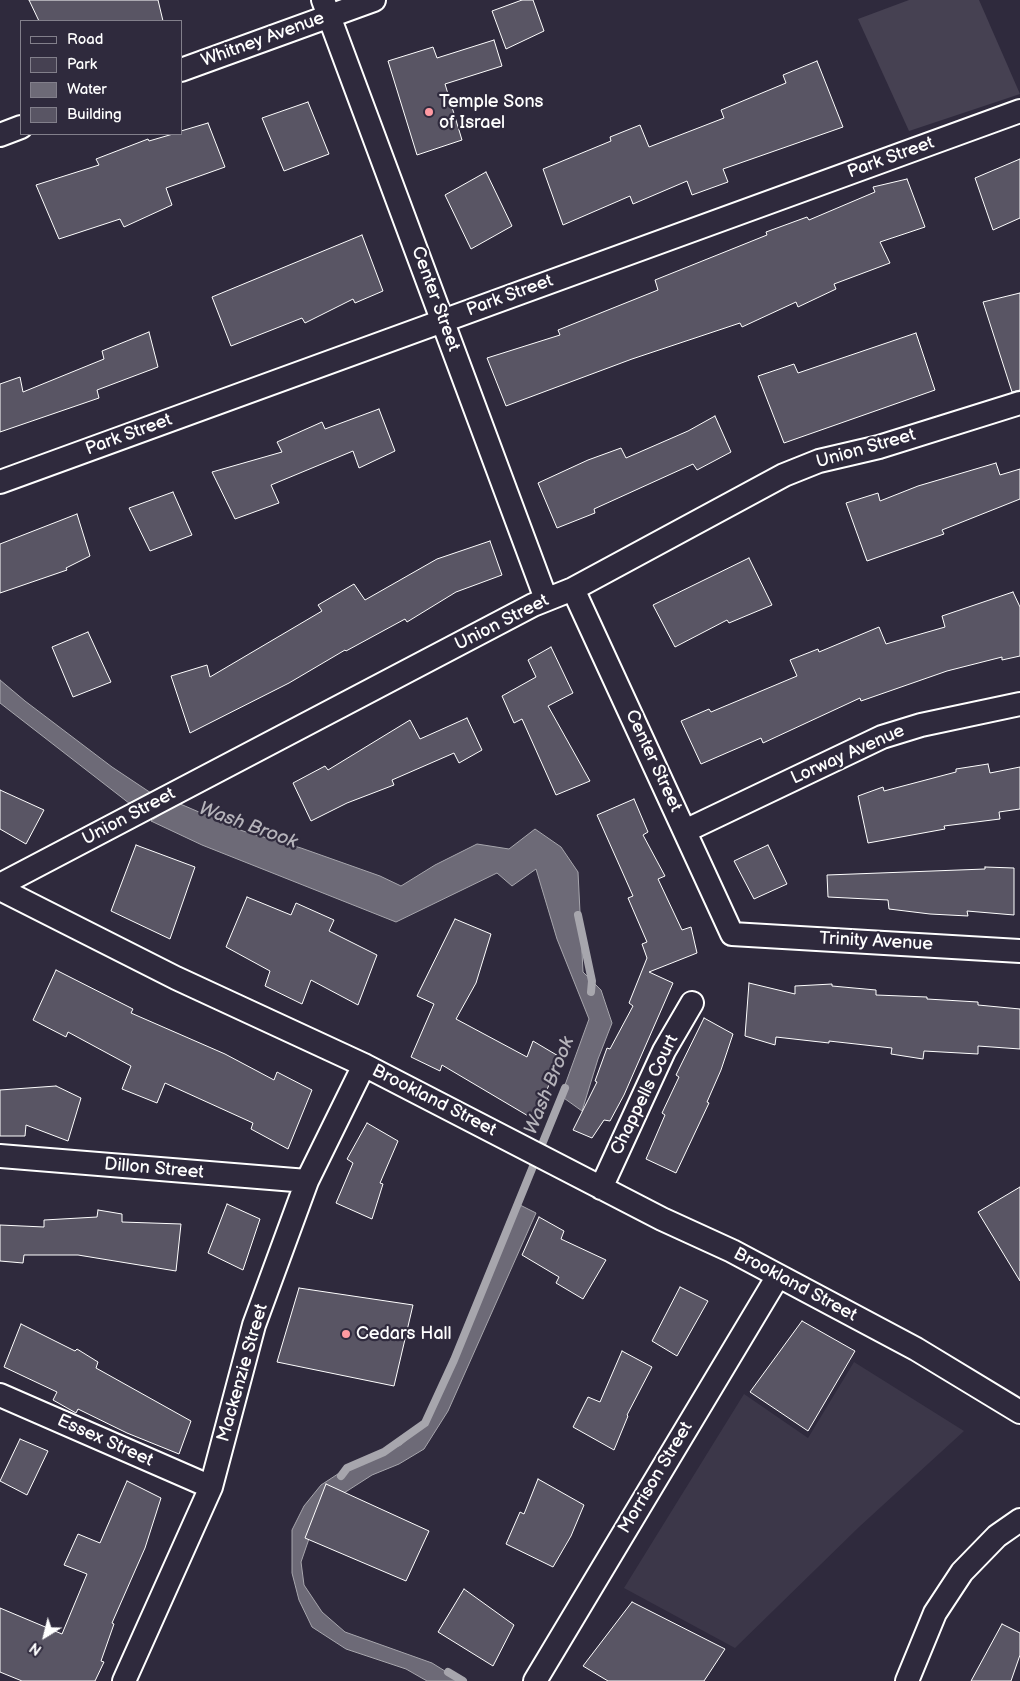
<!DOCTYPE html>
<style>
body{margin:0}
#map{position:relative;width:1020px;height:1681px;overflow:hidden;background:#2f2a3d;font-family:"Balsamiq Sans",sans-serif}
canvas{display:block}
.legend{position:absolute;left:20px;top:20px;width:162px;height:115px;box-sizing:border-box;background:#2f2a3d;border:1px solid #827f8b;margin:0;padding:6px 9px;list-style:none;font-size:15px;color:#fff}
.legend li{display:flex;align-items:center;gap:10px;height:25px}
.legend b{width:25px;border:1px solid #827f8b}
.north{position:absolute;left:20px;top:1611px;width:50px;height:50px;-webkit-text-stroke:4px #2f2a3d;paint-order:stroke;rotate:216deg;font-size:14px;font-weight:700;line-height:20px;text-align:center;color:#fff}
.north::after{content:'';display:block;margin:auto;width:18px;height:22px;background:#fff;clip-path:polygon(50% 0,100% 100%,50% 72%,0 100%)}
</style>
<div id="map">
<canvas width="1020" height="1681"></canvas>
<ul class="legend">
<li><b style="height:6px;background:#2f2a3d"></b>Road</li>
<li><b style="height:14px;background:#464152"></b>Park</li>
<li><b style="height:14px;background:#6d6a77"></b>Water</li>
<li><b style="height:14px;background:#595564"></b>Building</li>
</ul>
<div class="north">N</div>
</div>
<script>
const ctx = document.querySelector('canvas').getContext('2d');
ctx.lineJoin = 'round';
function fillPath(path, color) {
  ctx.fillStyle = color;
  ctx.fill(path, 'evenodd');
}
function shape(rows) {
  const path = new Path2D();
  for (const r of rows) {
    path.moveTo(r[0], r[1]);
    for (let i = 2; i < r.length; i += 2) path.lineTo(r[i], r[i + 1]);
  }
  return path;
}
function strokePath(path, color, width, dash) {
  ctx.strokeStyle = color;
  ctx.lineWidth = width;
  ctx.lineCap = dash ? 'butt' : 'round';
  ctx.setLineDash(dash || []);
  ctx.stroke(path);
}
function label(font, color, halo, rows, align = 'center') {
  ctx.font = font + ' "Balsamiq Sans",sans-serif';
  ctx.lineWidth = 4.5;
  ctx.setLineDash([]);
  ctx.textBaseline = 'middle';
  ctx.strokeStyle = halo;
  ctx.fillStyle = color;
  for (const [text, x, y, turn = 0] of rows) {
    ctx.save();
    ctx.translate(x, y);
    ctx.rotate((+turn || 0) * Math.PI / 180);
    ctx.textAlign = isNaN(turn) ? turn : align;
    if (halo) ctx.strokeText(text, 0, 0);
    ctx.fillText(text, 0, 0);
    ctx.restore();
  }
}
fillPath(shape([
 [854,1362,964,1431,859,1527,735,1648,624,1588,744,1394,808,1438]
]), '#3c3749');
fillPath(shape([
 [909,0,979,0,1020,94,909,131,858,19]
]), '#464152');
const water = shape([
 [0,680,25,701,112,767,154,795,134,807,0,703,0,680],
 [178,803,243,831,301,848,380,876,401,886,435,865,477,844,509,849,535,829,561,847,578,872,583,972,601,990,612,1023,598,1059,582,1111,561,1096,589,1019,557,939,536,869,512,886,497,873,396,922,202,845,151,821,178,803],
 [518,1204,536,1213,448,1411,424,1449,399,1464,372,1475,333,1500,312,1530,301,1562,304,1585,322,1612,345,1632,432,1663,461,1681,427,1681,406,1669,346,1649,312,1627,299,1600,292,1573,292,1530,304,1506,321,1485,347,1468,401,1445,425,1423,447,1375,518,1204]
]);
fillPath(water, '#6d6a77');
strokePath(water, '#a7a6ad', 1);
strokePath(shape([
 [578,915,592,981,591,992],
 [341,1476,347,1468,384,1452,425,1423,454,1360,565,1088],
 [448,1672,463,1681]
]), '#a7a6ad', 8);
const building = shape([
 [29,0,158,0,163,21,39,21,29,0],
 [522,0,533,0,544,31,506,49,492,11,522,0],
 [494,40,502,66,445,84,462,140,417,155,388,61,433,47,437,58,494,40],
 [817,61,843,127,723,169,728,182,692,195,687,181,633,204,630,196,563,225,543,169,611,141,610,137,640,125,649,147,724,118,721,110,786,83,783,75,817,61],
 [308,102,329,154,284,171,262,118,308,102],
 [208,123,225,167,166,188,172,205,124,227,120,219,59,239,36,185,99,165,96,159,148,139,149,141,173,134,181,134,181,131,208,123],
 [1020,159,1020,218,993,230,975,178,1020,159],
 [486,172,512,226,471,249,445,195,486,172],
 [907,179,925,227,880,242,890,263,834,284,836,289,798,307,796,302,742,327,740,323,632,359,506,406,487,358,560,335,558,330,658,290,655,280,767,235,766,232,807,217,809,220,875,192,873,187,907,179],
 [362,235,383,291,355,303,353,299,305,323,302,318,231,346,212,297,362,235],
 [1020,293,1020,390,1012,392,983,302,1020,293],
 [149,332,158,367,97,390,99,398,0,432,0,384,20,377,23,392,104,359,102,351,149,332],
 [916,333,935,390,784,443,758,376,794,364,798,373,916,333],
 [379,409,395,451,359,468,353,451,271,485,279,503,235,519,212,472,282,452,277,442,322,422,325,429,379,409],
 [715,416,731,452,697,470,693,464,594,509,595,513,557,528,538,483,588,460,621,448,626,458,688,431,715,416],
 [996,463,1000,475,1020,469,1020,499,942,530,944,534,867,561,846,503,878,493,880,501,918,486,996,463],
 [173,492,192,535,150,551,129,508,173,492],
 [77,514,90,556,66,568,67,570,0,593,0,544,77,514],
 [490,541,502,575,456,592,407,622,405,619,346,651,345,650,289,683,190,733,171,676,207,665,210,677,322,611,318,605,354,584,365,600,437,559,490,541],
 [749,558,772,605,729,623,727,620,675,647,653,605,749,558],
 [1013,592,1020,607,1020,656,1002,660,1002,657,947,671,861,701,860,698,763,743,761,738,701,764,681,721,709,709,711,712,797,676,790,660,818,649,819,652,879,627,886,644,945,627,942,616,1013,592],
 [88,632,111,682,73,697,52,647,88,632],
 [551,647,573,693,548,706,590,781,556,795,522,719,514,723,502,696,536,677,528,660,551,647],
 [467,718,482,750,459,763,454,753,392,780,394,785,347,803,311,821,293,783,325,766,328,770,410,720,420,739,467,718],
 [988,764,990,773,1020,767,1020,809,999,812,1000,819,944,826,945,829,868,843,858,796,883,787,884,791,956,772,956,769,988,764],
 [0,790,44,810,26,844,0,829,0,790],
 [634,799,648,832,643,835,665,876,658,879,682,930,691,927,697,953,649,972,673,983,624,1095,610,1121,604,1120,592,1138,573,1130,597,1082,595,1081,607,1048,610,1049,633,1006,629,1003,647,958,642,944,647,942,628,898,633,896,597,815,634,799],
 [136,845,195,867,170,939,111,911,136,845],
 [768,845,787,884,754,899,734,861,768,845],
 [985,867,1014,868,1014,915,967,911,968,916,930,914,889,909,888,900,828,897,827,875,985,869,985,867],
 [247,897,291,915,296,903,334,920,329,931,377,955,358,1005,311,980,302,1004,265,986,270,971,226,947,247,897],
 [455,919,491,934,476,983,456,1019,527,1057,533,1041,560,1057,535,1120,442,1065,440,1071,411,1057,434,1004,417,996,455,919],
 [56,970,133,1009,131,1013,225,1054,274,1080,277,1072,312,1090,288,1149,251,1129,253,1123,165,1083,157,1103,122,1089,131,1066,68,1032,66,1037,33,1020,56,970],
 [749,983,795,994,795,986,832,984,832,986,876,990,876,995,927,997,927,999,978,1002,978,1005,1020,1009,1020,1049,978,1046,978,1054,924,1051,923,1059,891,1054,892,1048,829,1041,829,1043,776,1037,775,1045,745,1036,749,983],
 [704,1018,733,1034,721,1070,707,1102,709,1103,676,1173,646,1159,665,1115,662,1113,679,1077,676,1075,704,1018],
 [56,1086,81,1098,68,1141,26,1125,25,1136,0,1136,0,1090,56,1086],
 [367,1123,398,1141,380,1183,383,1184,372,1219,336,1203,353,1163,347,1159,367,1123],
 [1020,1187,1020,1281,978,1212,1020,1187],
 [227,1204,260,1219,243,1270,208,1253,227,1204],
 [98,1210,122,1214,122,1222,181,1224,176,1271,78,1255,24,1255,23,1263,0,1261,0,1225,44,1227,44,1220,97,1217,98,1210],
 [539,1217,564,1231,561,1239,606,1260,583,1299,556,1283,559,1277,522,1255,539,1217],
 [680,1287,708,1301,677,1356,652,1341,680,1287],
 [299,1288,413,1305,394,1386,277,1362,299,1288],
 [802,1321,855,1351,808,1431,750,1392,802,1321],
 [21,1324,75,1351,77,1349,98,1362,96,1368,191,1421,179,1454,127,1433,78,1409,76,1413,53,1400,57,1392,4,1367,21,1324],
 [622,1351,652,1367,627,1415,628,1416,614,1450,573,1427,588,1397,600,1402,622,1351],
 [20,1439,48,1451,27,1495,0,1481,20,1439],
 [538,1479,584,1505,571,1536,553,1567,506,1544,520,1512,524,1514,538,1479],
 [127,1481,161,1498,145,1548,112,1623,114,1624,101,1661,104,1662,95,1681,22,1681,0,1672,0,1608,62,1634,87,1574,64,1565,78,1534,100,1543,127,1481],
 [326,1484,429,1531,406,1581,305,1538,326,1484],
 [464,1589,514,1625,493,1666,438,1632,464,1589],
 [632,1602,725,1649,704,1681,608,1681,583,1666,632,1602],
 [1002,1624,1020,1633,1020,1655,1011,1681,971,1681,1002,1624]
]);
fillPath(building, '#595564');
strokePath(building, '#fff', 1);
const minor = shape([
 [323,0,546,599],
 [181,70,374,0],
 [0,135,21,127],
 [0,482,1020,111],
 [573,589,732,934,1020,951],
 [685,831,882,737,921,725,1020,704],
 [0,885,533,605,573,589,784,475,819,461,879,447,1020,403],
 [0,889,176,978,364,1065,662,1219,732,1251,916,1349,1020,1412],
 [0,1156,307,1181],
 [601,1188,664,1051,692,1003],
 [0,1395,211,1487],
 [124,1681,211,1487,254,1325,307,1181,364,1065],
 [535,1681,778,1276],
 [907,1681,935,1613,962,1572,997,1536,1020,1520]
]);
strokePath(minor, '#fff', 26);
strokePath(minor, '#2f2a3d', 22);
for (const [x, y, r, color] of [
 [429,112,5,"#ff9aa2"],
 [346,1334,5,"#ff9aa2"]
]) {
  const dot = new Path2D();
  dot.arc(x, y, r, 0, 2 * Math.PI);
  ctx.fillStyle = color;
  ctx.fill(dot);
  strokePath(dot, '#2f2a3d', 2);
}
label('18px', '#fff', '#2f2a3d', [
 ["Whitney Avenue",263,40,-20],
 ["Park Street",891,158,-20],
 ["Park Street",510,296,-20],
 ["Center Street",435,299,70],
 ["Park Street",129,435,-20],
 ["Union Street",866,449,-16],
 ["Union Street",502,623,-27],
 ["Lorway Avenue",848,755,-24],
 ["Center Street",653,761,65],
 ["Union Street",129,817,-28],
 ["Trinity Avenue",876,942,3],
 ["Chappells Court",645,1095,-64],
 ["Brookland Street",434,1101,27],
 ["Dillon Street",154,1169,5],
 ["Brookland Street",795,1285,28],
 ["Mackenzie Street",243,1373,-74],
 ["Essex Street",105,1441,24],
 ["Morrison Street",656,1478,-59]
]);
label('18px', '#fff', '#2f2a3d', [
 ["Temple Sons",439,102],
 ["of Israel",439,123],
 ["Cedars Hall",356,1334]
], 'left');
label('italic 19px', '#b6b4bb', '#2f2a3d', [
 ["Wash Brook",248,826,20],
 ["Wash Brook",550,1086,-68]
]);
</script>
